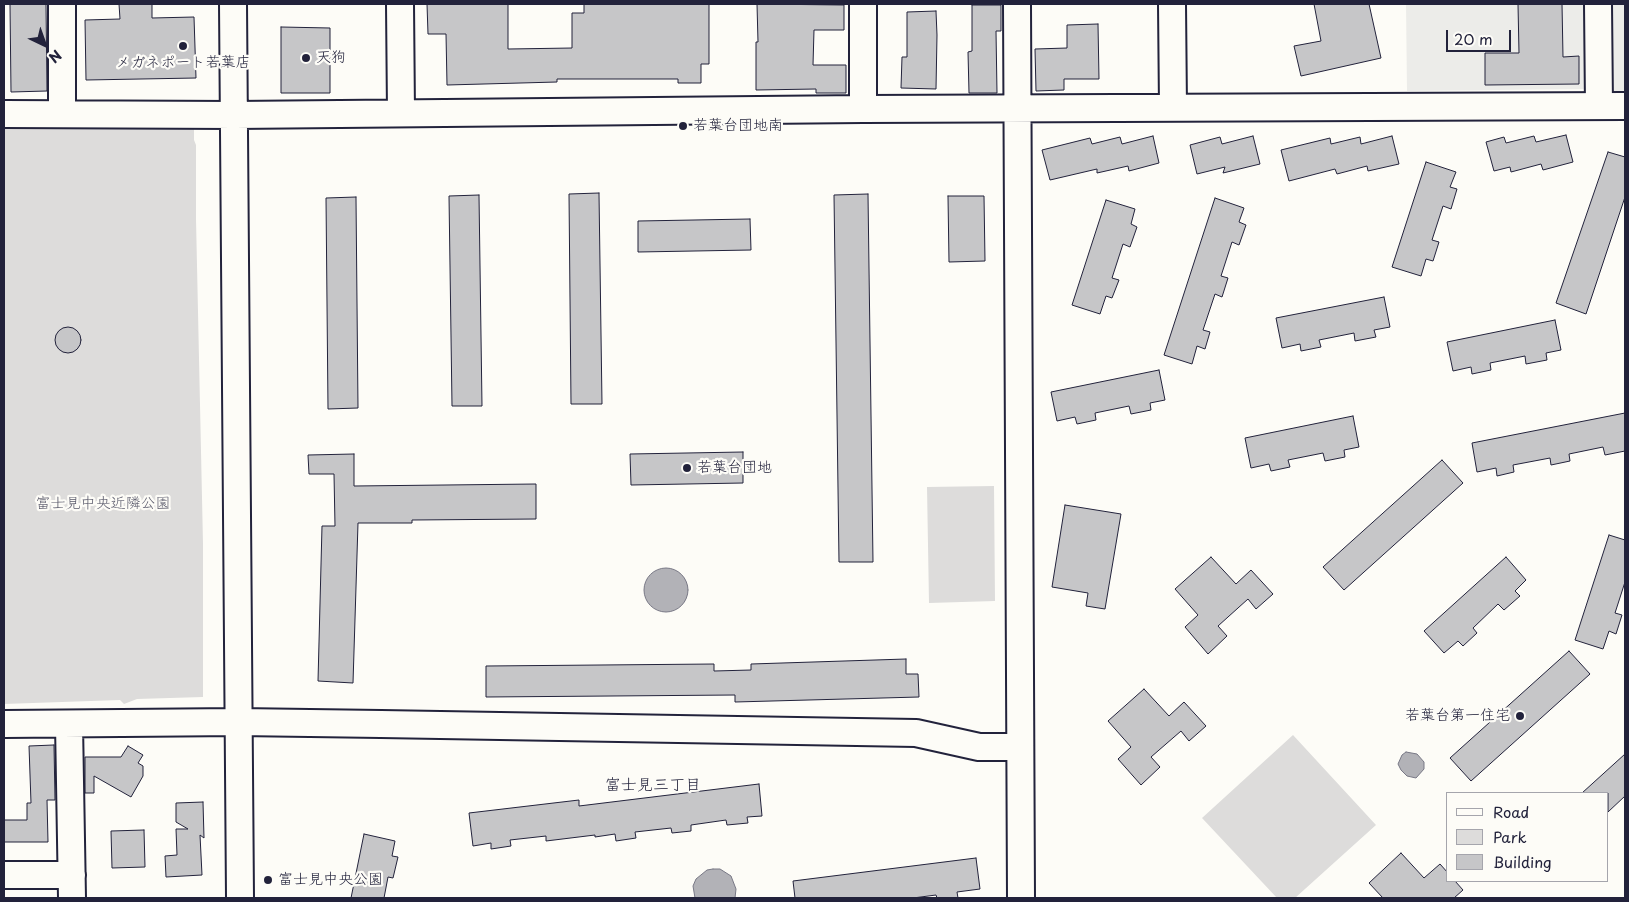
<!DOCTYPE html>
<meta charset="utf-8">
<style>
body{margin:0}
#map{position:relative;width:1629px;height:902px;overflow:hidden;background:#fdfcf7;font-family:"Playpen Sans",sans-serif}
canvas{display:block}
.frame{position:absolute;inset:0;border:5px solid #22223b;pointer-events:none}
.legend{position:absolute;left:1446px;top:792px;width:162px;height:90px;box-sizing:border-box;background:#fdfcf7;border:1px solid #a5a5ac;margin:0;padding:6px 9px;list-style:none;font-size:15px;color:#22223b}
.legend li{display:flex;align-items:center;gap:10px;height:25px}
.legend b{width:25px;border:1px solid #a5a5ac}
.north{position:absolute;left:20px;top:20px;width:50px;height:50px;-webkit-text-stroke:4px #fdfcf7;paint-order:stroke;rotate:138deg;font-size:14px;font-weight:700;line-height:20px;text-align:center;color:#22223b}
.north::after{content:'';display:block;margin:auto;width:18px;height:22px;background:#22223b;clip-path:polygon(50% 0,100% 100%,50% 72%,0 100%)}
.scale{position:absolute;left:1446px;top:30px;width:65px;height:22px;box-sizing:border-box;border:2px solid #22223b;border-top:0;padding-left:6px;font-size:15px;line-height:18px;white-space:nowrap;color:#22223b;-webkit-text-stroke:4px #fdfcf7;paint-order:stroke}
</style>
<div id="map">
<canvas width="1629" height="902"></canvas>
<div class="frame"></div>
<ul class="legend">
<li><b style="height:6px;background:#fdfcf7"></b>Road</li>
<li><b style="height:14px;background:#dddcdb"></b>Park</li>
<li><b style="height:14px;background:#c6c6c8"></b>Building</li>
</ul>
<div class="north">N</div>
<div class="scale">20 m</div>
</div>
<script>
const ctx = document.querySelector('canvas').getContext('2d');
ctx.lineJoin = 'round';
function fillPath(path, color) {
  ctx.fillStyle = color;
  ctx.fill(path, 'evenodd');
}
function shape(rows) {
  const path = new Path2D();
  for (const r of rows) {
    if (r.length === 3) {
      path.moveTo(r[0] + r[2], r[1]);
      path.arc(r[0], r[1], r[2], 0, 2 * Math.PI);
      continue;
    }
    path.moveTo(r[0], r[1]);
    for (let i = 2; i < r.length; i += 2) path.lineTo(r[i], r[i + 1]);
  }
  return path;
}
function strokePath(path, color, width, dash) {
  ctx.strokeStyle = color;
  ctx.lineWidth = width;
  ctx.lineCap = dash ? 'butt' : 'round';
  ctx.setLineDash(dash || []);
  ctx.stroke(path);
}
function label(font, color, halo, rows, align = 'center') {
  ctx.font = font + ' "Playpen Sans","Klee One",sans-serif';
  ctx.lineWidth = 4.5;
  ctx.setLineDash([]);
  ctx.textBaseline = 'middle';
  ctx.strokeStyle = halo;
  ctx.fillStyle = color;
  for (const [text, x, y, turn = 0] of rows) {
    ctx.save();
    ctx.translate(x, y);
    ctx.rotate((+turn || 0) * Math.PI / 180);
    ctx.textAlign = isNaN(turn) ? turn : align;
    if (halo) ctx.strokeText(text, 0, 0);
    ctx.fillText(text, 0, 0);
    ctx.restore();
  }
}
fillPath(shape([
 [1406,4,1584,4,1585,89,1407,91],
 [1611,4,1625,4,1625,95,1613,95]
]), '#ecece9');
fillPath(shape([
 [140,126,194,127,194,140,196,145,196,219,203,544,203,697,137,699,124,704,120,700,4,704,4,129,99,128],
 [994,486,995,601,929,603,927,487],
 [1293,735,1376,825,1295,898,1277,898,1202,818]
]), '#dddcdb');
const water = shape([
 [666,590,22],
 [1406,752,1417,754,1424,762,1424,769,1416,778,1407,776,1401,770,1398,764,1402,755,1406,752],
 [713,869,720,869,731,876,736,889,735,898,695,898,693,886,696,879,707,870,713,869]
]);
fillPath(water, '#b2b2b7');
strokePath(water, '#787885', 1);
const building = shape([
 [10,4,46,4,47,91,11,92,10,4],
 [119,4,152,4,152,18,194,17,196,78,86,80,85,20,120,19,119,4],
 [427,4,508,4,508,49,572,48,572,13,584,13,584,4,709,4,709,64,701,64,701,83,678,83,678,79,557,79,557,82,447,85,446,34,428,34,427,4],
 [757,4,844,5,844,30,814,30,813,65,846,65,846,93,816,93,816,89,756,90,756,42,758,42,757,4],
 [1314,4,1369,4,1381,58,1301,76,1294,46,1321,41,1314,4],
 [1518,4,1562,4,1563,57,1579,56,1579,84,1485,85,1485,53,1519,53,1518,4],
 [972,5,1001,5,1001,31,996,31,997,93,969,93,968,52,972,51,972,5],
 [936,11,937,35,936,89,901,88,902,57,907,57,907,12,936,11],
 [1098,24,1099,79,1064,79,1064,90,1036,91,1035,49,1067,48,1067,25,1098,24],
 [281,27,330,28,330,93,281,93,281,27],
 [1566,135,1573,162,1543,170,1541,164,1511,172,1510,167,1494,171,1486,142,1504,137,1506,143,1534,136,1536,142,1566,135],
 [1153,136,1159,163,1129,171,1128,166,1097,173,1097,169,1050,180,1042,150,1090,138,1092,144,1120,137,1122,144,1153,136],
 [1253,136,1260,164,1223,173,1225,167,1197,174,1190,145,1220,137,1222,144,1253,136],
 [1392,136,1399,164,1368,171,1367,166,1337,174,1335,169,1289,181,1281,150,1330,138,1331,144,1360,137,1361,144,1392,136],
 [1608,152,1625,157,1625,197,1586,314,1556,303,1608,152],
 [1426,162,1456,172,1450,187,1457,189,1451,209,1443,206,1432,240,1439,242,1433,261,1426,259,1421,276,1392,267,1426,162],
 [599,193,602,404,571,404,569,194,599,193],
 [868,194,873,562,839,562,834,195,868,194],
 [479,195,482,406,452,406,449,196,479,195],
 [948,196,984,196,985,261,949,262,948,196],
 [356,197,358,408,328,409,326,198,356,197],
 [1215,198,1244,208,1239,222,1246,225,1239,245,1232,242,1221,276,1228,278,1222,297,1215,294,1203,330,1210,332,1205,349,1197,346,1192,364,1164,355,1215,198],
 [1106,200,1135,209,1131,224,1137,227,1130,247,1123,244,1112,278,1119,280,1112,298,1106,296,1100,314,1072,305,1106,200],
 [750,219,751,250,638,252,638,221,750,219],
 [1384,297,1390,327,1374,330,1376,337,1355,341,1354,333,1319,340,1321,347,1301,351,1300,344,1282,348,1276,318,1384,297],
 [1555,320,1561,350,1546,353,1547,360,1526,364,1525,356,1490,363,1491,370,1472,374,1471,367,1453,371,1447,342,1555,320],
 [68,340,13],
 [1159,370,1165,400,1150,403,1151,410,1131,414,1129,406,1095,413,1096,420,1077,424,1075,417,1057,421,1051,392,1159,370],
 [1625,413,1625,451,1605,455,1603,447,1569,454,1570,461,1551,465,1550,458,1513,465,1514,472,1497,476,1496,468,1477,472,1472,443,1625,413],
 [1353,416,1359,447,1344,450,1345,457,1325,461,1323,453,1288,460,1290,467,1271,471,1269,464,1251,468,1245,438,1353,416],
 [743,452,743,483,631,485,630,454,743,452],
 [354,454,354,486,536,484,536,519,412,520,412,523,358,523,353,683,318,681,322,526,335,526,334,474,309,474,308,455,354,454],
 [1442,460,1463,483,1344,590,1323,567,1442,460],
 [1065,505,1121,514,1105,609,1086,606,1088,593,1052,587,1065,505],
 [1609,535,1625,540,1625,582,1615,613,1622,615,1616,634,1609,631,1603,649,1575,640,1609,535],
 [1211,557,1236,584,1251,570,1273,594,1256,609,1248,599,1218,626,1227,636,1208,654,1185,627,1198,615,1175,589,1211,557],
 [1506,557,1526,580,1515,591,1520,596,1504,610,1498,604,1473,628,1477,633,1463,646,1458,641,1444,653,1424,631,1506,557],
 [1569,651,1590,674,1471,781,1450,758,1569,651],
 [906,659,906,674,918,674,919,697,735,702,735,695,486,697,486,666,714,664,714,671,751,670,751,664,906,659],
 [1144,689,1169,716,1184,702,1206,726,1189,741,1181,731,1151,757,1160,767,1141,785,1118,759,1131,747,1108,721,1144,689],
 [54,745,55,800,47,800,48,842,4,842,4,820,27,820,27,803,31,803,29,746,54,745],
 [128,746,143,755,138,763,143,766,143,776,131,797,94,776,94,793,85,793,85,757,121,757,128,746],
 [1625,754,1625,796,1608,812,1608,793,1582,793,1625,754],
 [759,784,762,816,747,817,748,823,727,825,726,820,691,825,691,831,672,833,671,828,635,832,636,838,616,841,615,834,595,837,595,835,546,841,546,836,510,840,511,846,491,849,491,843,473,846,469,813,579,800,579,806,759,784],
 [203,802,204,838,200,835,202,875,166,877,165,856,177,855,176,829,188,829,176,822,176,803,203,802],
 [144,830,145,867,112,868,111,831,144,830],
 [364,834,395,841,392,856,398,857,393,878,388,877,384,898,351,898,364,834],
 [1401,853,1424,878,1440,864,1448,873,1448,881,1455,881,1463,890,1454,898,1383,898,1369,883,1401,853],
 [976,858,980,889,957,892,958,898,937,898,936,895,913,898,795,898,793,881,976,858]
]);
fillPath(building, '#c6c6c8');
strokePath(building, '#22223b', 1);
const minor = shape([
 [233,4,240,898],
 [400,4,401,113],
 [863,4,863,109],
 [1017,4,1021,898],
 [1172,4,1173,108],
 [1598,4,1599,106],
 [4,114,235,115,863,109,1625,106],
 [62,114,62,4],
 [4,724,239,722,381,724,916,733,979,747,1020,747],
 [69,724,72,898],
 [4,875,72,875]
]);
strokePath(minor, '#22223b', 30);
strokePath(minor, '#fdfcf7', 26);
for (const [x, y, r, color] of [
 [183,46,5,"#22223b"],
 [306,58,5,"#22223b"],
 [683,126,5,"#22223b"],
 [687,468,5,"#22223b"],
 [1520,716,5,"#22223b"],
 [268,880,5,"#22223b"]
]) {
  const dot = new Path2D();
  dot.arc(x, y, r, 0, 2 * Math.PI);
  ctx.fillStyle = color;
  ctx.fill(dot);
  strokePath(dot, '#fdfcf7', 2);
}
label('15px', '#22223b', '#fdfcf7', [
 ["天狗",316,58],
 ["メガネポート若葉店",183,63,"center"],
 ["若葉台団地南",693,126],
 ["若葉台団地",697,468],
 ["若葉台第一住宅",1510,716,"right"],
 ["富士見中央公園",278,880]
], 'left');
label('15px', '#5a5a6b', '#fdfcf7', [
 ["富士見中央近隣公園",103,504]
]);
label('16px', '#22223b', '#fdfcf7', [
 ["富士見三丁目",653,786]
]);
</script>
